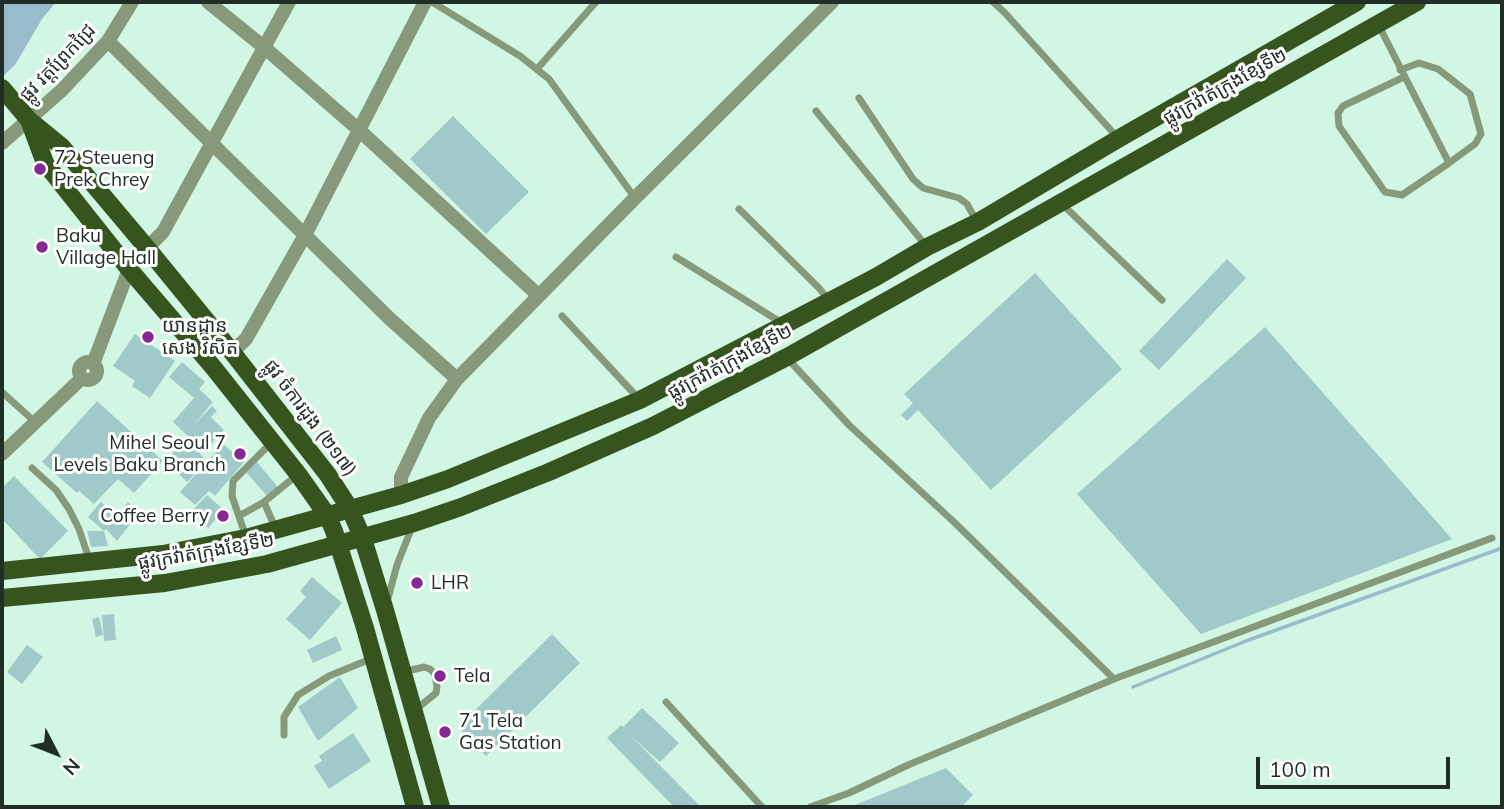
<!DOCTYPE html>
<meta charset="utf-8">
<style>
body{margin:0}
#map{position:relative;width:1504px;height:809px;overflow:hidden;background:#d2f6e4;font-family:Mulish,sans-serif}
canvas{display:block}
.frame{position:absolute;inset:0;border:4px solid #212e28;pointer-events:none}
.north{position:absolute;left:21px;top:718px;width:70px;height:70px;-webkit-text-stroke:5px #fff;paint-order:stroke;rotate:132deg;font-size:19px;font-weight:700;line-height:28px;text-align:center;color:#212e28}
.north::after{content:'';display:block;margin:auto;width:24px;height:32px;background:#212e28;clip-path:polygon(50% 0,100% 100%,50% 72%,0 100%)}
.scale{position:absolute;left:1256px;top:757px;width:194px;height:32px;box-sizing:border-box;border:4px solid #212e28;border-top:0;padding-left:9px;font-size:21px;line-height:24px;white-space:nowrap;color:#212e28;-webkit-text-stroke:5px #fff;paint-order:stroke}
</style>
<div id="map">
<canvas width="1504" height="809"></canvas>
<div class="frame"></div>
<div class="north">N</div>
<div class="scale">100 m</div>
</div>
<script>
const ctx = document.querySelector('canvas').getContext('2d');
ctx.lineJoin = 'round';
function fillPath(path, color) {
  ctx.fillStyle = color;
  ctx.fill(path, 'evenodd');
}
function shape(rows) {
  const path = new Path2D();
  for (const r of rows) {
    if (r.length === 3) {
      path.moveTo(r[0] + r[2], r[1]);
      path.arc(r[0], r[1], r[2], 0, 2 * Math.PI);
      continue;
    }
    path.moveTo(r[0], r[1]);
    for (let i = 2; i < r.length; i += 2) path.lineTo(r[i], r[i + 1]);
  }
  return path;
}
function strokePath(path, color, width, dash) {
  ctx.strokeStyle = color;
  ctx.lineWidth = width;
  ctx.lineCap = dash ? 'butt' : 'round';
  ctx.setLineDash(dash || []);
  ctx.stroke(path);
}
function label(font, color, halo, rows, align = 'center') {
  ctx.font = font + ' Mulish,"Noto Sans Khmer",sans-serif';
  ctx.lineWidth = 6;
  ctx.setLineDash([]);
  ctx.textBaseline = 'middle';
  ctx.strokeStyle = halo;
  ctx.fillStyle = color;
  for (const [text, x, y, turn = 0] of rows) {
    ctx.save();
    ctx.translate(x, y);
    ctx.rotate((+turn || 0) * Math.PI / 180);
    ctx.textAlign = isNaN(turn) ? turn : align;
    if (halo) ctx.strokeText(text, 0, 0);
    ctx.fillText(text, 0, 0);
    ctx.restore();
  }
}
fillPath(shape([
 [2,2,56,2,42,19,15,65,2,77]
]), '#99bccc');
strokePath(shape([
 [1133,687,1246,641,1502,548]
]), '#99bccc', 3.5);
fillPath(shape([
 [453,116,529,192,486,234,410,159],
 [1227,259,1246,278,1159,370,1139,351],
 [1035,273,1122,369,991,490,918,410,907,421,901,415,913,403,904,394],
 [1265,327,1452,539,1201,634,1077,494],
 [135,334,175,361,150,398,132,386,135,381,113,366],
 [182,362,205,382,199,389,213,402,193,426,212,406,217,411,211,417,224,430,204,451,173,422,194,398,169,377],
 [97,401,163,461,134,493,118,479,94,504,79,491,77,493,42,462],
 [187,438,198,448,197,450,203,457,190,470,194,475,187,482,165,461],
 [223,444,244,462,215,496,209,491,195,505,180,492],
 [257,462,278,487,267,496,246,472],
 [14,476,68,531,40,559,4,521,2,523,2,488],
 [207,495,224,510,208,528,191,512],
 [101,502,117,516,128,502,139,513,117,541,106,529,104,531,88,517],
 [87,531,104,531,108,546,91,547],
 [312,577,342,603,310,640,286,619,306,597,300,591],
 [114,614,116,640,104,641,102,615],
 [99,617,103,635,96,637,92,619],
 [552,634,580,663,486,756,458,727],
 [336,636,342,650,313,663,307,650],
 [27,645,43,657,22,684,7,672],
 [340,677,358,708,318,741,298,707],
 [642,708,679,743,660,762,629,734,701,807,674,807,607,738,621,725,623,727],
 [353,733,371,761,329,789,314,766,322,761,319,756],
 [946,768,973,795,961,807,850,807]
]), '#a0cac9');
strokePath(shape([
 [432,2,520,56,549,79,635,198],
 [993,2,1005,13,1118,138],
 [1379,26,1449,163,1402,195,1385,192,1339,126,1338,113,1343,106,1404,77],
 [537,69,596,2],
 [1400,70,1419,63,1438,69,1470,94,1481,134,1475,144,1449,163],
 [859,98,913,179,923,188,959,198,967,204,977,222],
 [816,111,927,247],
 [1062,204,1162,300],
 [739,209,818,287,829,300],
 [676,257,782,323],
 [562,316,640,400],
 [787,358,849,425,955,523,1114,679],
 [2,392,35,422],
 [32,468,56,490,69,509,79,529,90,562],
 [264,502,276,530],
 [239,516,264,502,297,475],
 [246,537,232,496,233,481,272,442],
 [387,602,397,565,412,527],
 [403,672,424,667,430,669,435,674,437,687,436,693,414,711],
 [666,702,762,807],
 [284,735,284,717,298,695,329,676,373,658],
 [810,807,849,793,908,765,1114,679,1492,538]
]), '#87997b', 7);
strokePath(shape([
 [208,2,265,48,359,130,538,295],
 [108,41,389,318,457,379],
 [2,143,62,90,108,41,132,2],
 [147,248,163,232,289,2],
 [232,352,246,339,305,235,425,2],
 [88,371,9],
 [93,364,129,269],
 [2,454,82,378],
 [401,495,401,477,429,418,457,379,635,198,832,2]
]), '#87997b', 14);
strokePath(shape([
 [2,88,29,120,62,147,147,248,232,352,328,475,350,509,363,539,385,610,441,807],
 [29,120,45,163,129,269,213,367,298,474,327,515,334,531,365,628,415,807],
 [2,571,163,554,246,538,401,495,448,479,640,400,876,277,927,247,978,222,1118,139,1357,2],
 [2,598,165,583,267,564,414,523,461,507,549,472,653,426,787,357,1417,2]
]), '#36541e', 18);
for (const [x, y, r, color] of [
 [40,169,7,"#842994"],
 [42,247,7,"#842994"],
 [148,337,7,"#842994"],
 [240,454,7,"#842994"],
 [223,516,7,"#842994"],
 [417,583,7,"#842994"],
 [440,676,7,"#842994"],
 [445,732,7,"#842994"]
]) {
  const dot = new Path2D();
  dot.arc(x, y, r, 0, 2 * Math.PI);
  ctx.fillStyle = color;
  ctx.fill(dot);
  strokePath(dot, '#fff', 2.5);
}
label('19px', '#212e28', '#fff', [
 ["ផ្លូវ វត្តព្រែកជ្រៃ",58,63,-46],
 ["ផ្លូវក្រវ៉ាត់ក្រុងខ្សែទី២",1225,87,-29],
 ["ផ្លូវក្រវ៉ាត់ក្រុងខ្សែទី២",730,362,-28],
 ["ផ្លូវ ចំការដូង (២១៧)",310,418,53],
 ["ផ្លូវក្រវ៉ាត់ក្រុងខ្សែទី២",206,552,-10]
]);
label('19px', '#212e28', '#fff', [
 ["72 Steueng",54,158],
 ["Prek Chrey",54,180],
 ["Baku",56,236],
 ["Village Hall",56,258],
 ["យានដ្ឋាន",162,326],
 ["សេង វិសិត",162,348],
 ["Mihel Seoul 7",226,443,"right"],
 ["Levels Baku Branch",226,465,"right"],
 ["Coffee Berry",209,516,"right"],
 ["LHR",431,583],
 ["Tela",454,676],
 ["71 Tela",459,721],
 ["Gas Station",459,743]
], 'left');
</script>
